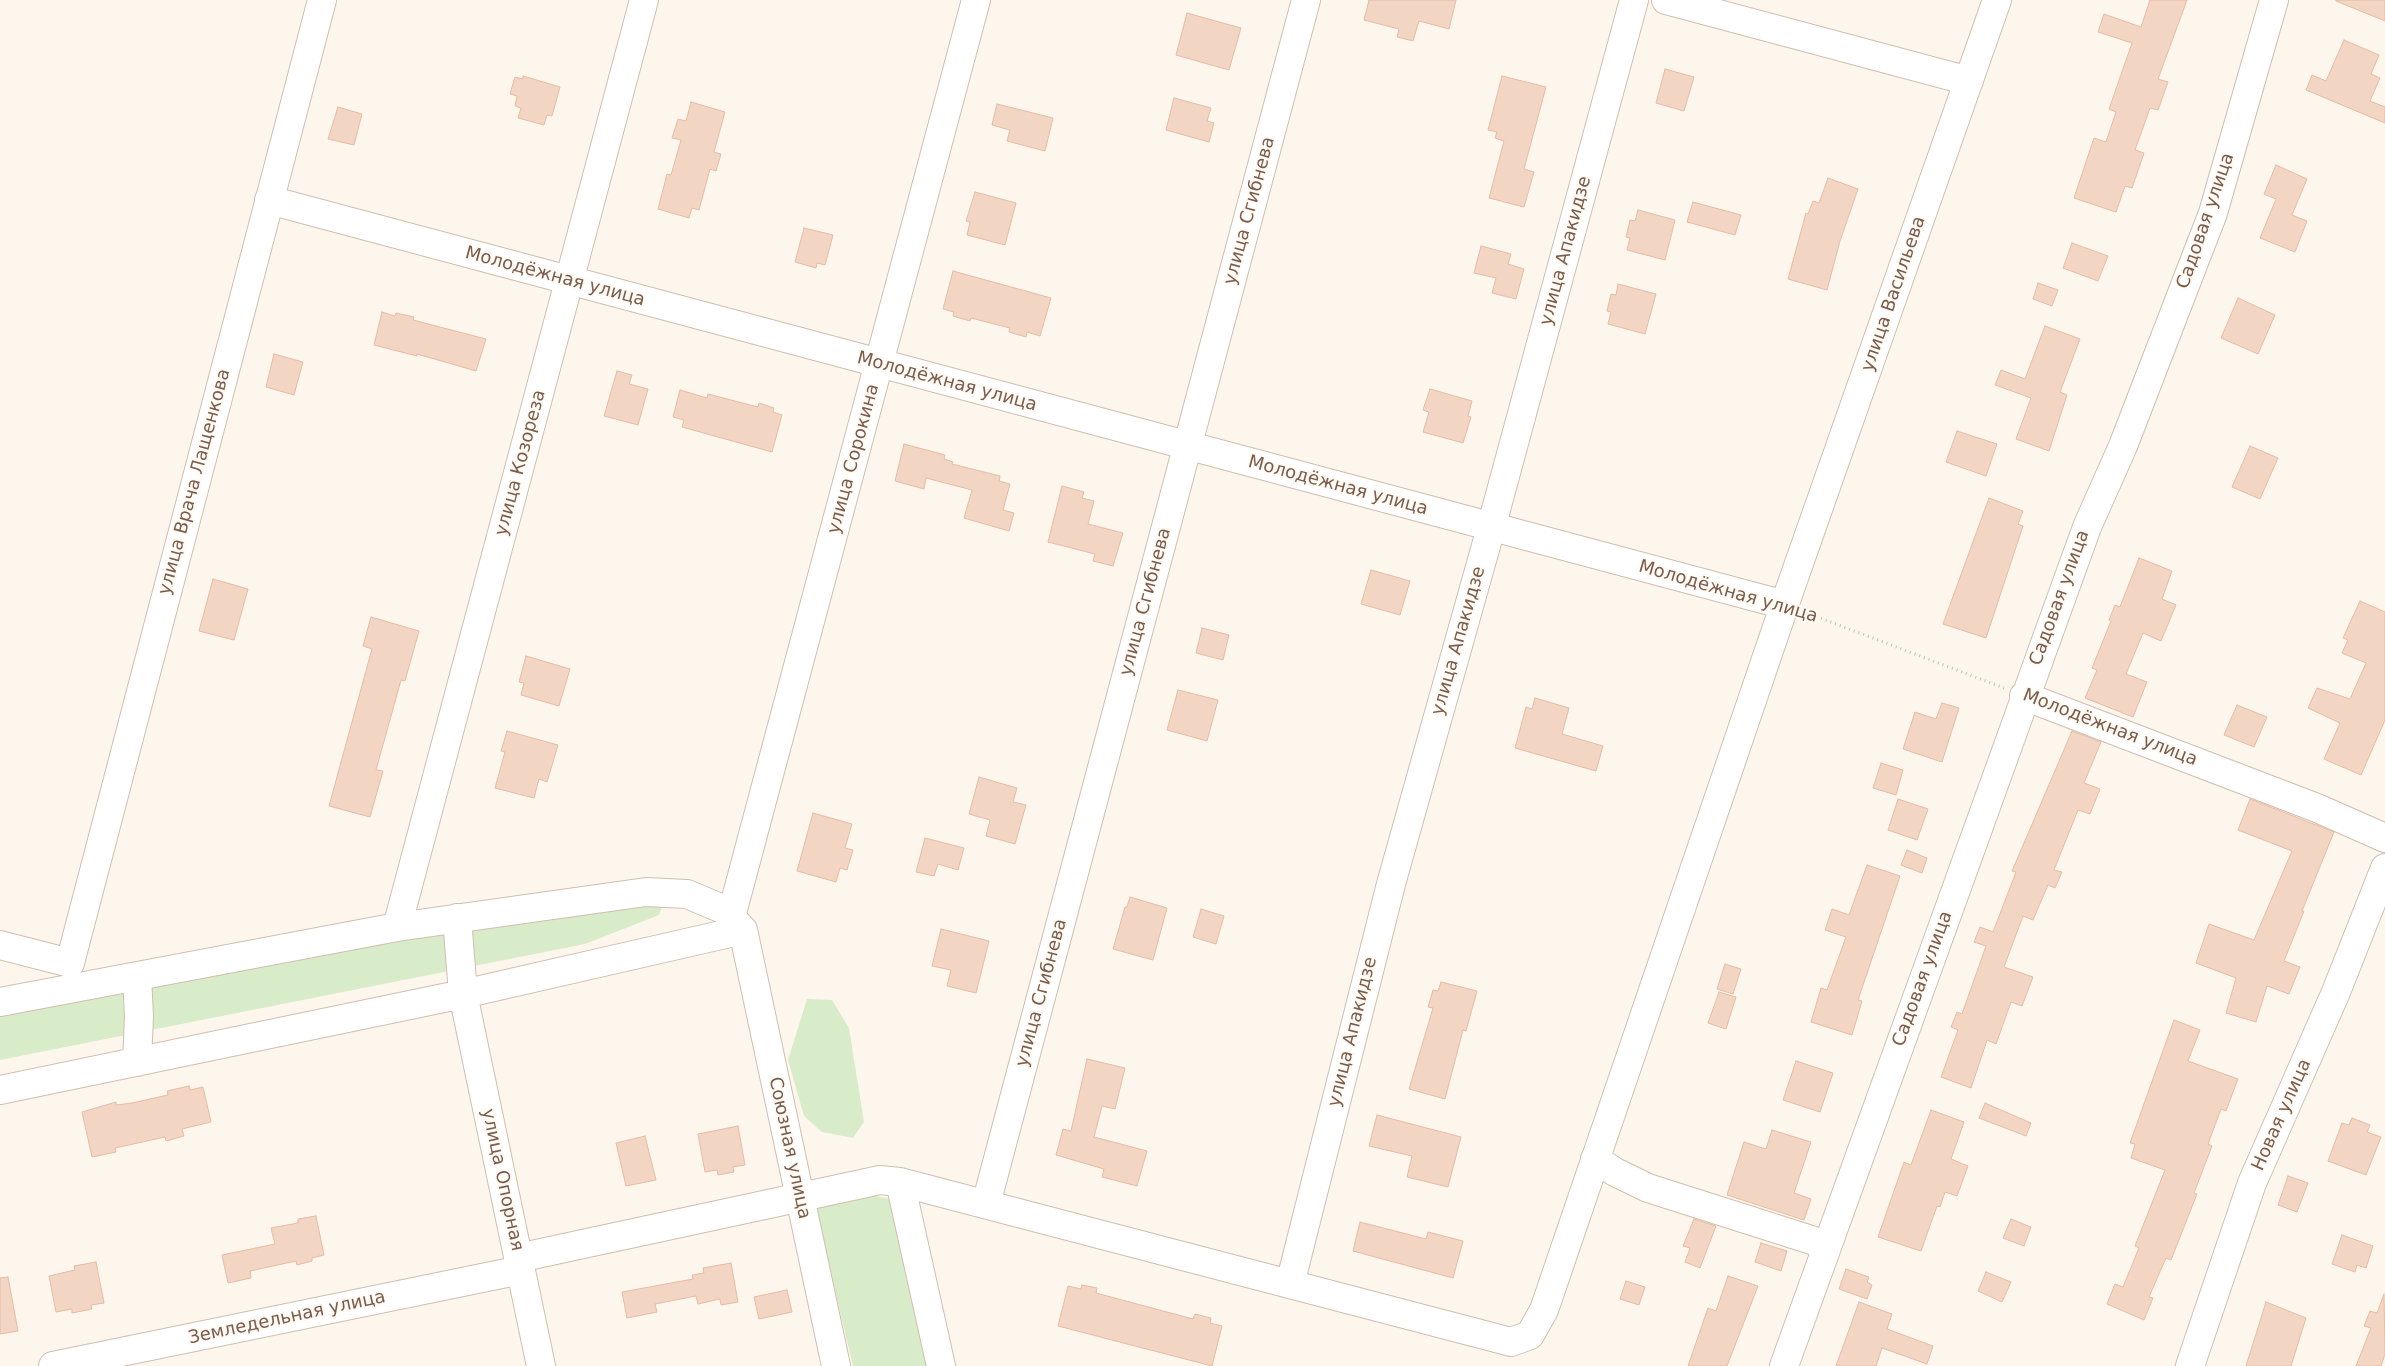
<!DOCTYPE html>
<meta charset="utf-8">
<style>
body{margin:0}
canvas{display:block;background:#fdf6ec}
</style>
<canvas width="2385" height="1366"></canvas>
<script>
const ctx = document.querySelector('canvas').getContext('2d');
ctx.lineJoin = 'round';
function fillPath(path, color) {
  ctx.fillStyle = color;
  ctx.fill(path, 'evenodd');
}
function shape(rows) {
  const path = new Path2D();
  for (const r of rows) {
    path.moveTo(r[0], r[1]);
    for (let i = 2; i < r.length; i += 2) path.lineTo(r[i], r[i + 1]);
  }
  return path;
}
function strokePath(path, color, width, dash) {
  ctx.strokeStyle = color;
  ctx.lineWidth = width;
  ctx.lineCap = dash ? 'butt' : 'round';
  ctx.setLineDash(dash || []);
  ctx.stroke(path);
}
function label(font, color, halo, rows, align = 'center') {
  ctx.font = font + ' "DejaVu Sans",sans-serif';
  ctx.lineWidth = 4;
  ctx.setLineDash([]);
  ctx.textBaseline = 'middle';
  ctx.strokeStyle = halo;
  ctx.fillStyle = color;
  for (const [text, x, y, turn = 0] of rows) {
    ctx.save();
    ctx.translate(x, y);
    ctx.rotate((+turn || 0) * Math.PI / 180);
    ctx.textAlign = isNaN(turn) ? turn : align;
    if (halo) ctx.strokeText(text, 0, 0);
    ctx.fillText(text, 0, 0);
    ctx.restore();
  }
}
fillPath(shape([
 [643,900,663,905,659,915,585,944,0,1060,0,1008,455,923],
 [807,999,832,1000,849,1028,864,1122,853,1138,822,1132,804,1116,788,1060],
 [870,1195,891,1199,930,1366,853,1366,815,1207]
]), '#d8ecc9');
const building = shape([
 [1369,0,1456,0,1449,29,1419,21,1413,41,1397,37,1399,29,1364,20,1369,0],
 [2150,0,2187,0,2158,79,2168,82,2158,110,2150,108,2135,150,2144,153,2132,188,2125,186,2116,212,2074,198,2094,138,2106,142,2116,112,2109,109,2132,43,2098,32,2104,14,2141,27,2150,0],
 [2336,0,2385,0,2385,21,2336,1,2336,0],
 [1187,13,1241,28,1229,70,1176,55,1187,13],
 [2344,40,2379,55,2371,74,2380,78,2370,101,2385,107,2385,123,2306,90,2312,75,2326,81,2344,40],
 [1665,69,1694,77,1684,111,1656,103,1665,69],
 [523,76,560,87,552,116,547,115,544,125,518,118,521,108,515,106,517,96,510,94,515,77,523,79,523,76],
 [1502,76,1546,87,1524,169,1534,172,1524,207,1489,198,1504,141,1495,138,1497,132,1488,130,1502,76],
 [1174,98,1211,108,1207,121,1214,123,1209,142,1166,130,1174,98],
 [691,102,725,112,714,152,721,154,716,171,710,169,699,210,692,208,689,218,658,209,667,174,671,175,681,140,672,138,678,119,686,121,691,102],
 [997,104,1053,118,1045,151,1007,141,1010,130,992,125,997,104],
 [338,107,362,114,354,145,328,139,338,107],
 [2276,165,2307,179,2292,215,2307,221,2295,252,2260,238,2276,199,2264,194,2276,165],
 [1828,178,1858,189,1840,241,1827,290,1788,279,1806,213,1808,214,1813,201,1819,203,1828,178],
 [975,192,1016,203,1005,245,967,235,970,222,966,221,975,192],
 [1693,202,1741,215,1735,235,1687,222,1693,202],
 [1638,210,1675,220,1665,260,1627,250,1630,238,1626,237,1630,220,1635,221,1638,210],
 [804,228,833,235,825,265,817,263,816,268,795,262,804,228],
 [2072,243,2108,256,2098,281,2063,268,2072,243],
 [1481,246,1511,254,1508,264,1524,269,1516,299,1492,293,1496,278,1474,273,1481,246],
 [953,271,1051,298,1040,336,1027,332,1026,337,1009,332,1010,328,971,318,970,321,953,316,954,312,943,309,953,271],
 [2038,283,2058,290,2052,306,2033,299,2038,283],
 [1618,284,1656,294,1645,334,1608,324,1611,312,1607,311,1611,294,1616,295,1618,284],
 [2238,298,2275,315,2258,354,2221,338,2238,298],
 [382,312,395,316,396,313,414,317,413,320,486,339,476,371,417,354,417,356,374,345,382,312],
 [2045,326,2080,339,2060,392,2067,395,2049,451,2016,439,2031,398,1995,385,2001,370,2025,379,2045,326],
 [274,354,303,362,294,395,266,387,274,354],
 [617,371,632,375,629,384,648,389,638,425,604,416,617,371],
 [1430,389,1472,401,1468,416,1471,417,1463,443,1423,432,1429,412,1423,410,1430,389],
 [680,390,707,398,708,394,758,407,759,403,774,408,773,412,782,415,772,452,682,427,684,420,673,417,680,390],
 [1957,431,1997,444,1986,476,1946,462,1957,431],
 [904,444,945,455,944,459,953,462,952,464,1000,476,999,481,1010,484,1003,510,1014,513,1009,531,964,518,972,490,926,478,924,489,895,481,904,444],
 [2250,446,2278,458,2260,499,2232,487,2250,446],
 [1062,486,1084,492,1082,498,1094,501,1088,524,1123,533,1113,566,1093,561,1095,554,1048,542,1062,486],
 [1989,498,2023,511,2018,524,2023,526,1986,638,1943,624,1989,498],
 [2139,558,2172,571,2162,599,2176,605,2161,641,2143,633,2126,674,2147,682,2133,717,2085,698,2097,670,2092,668,2111,621,2109,620,2115,605,2120,607,2139,558],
 [1371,570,1410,581,1400,615,1361,604,1371,570],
 [213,579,248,589,234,640,199,631,213,579],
 [2360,601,2385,612,2385,720,2361,775,2324,759,2340,723,2308,708,2317,688,2350,699,2366,663,2342,653,2348,640,2343,638,2360,601],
 [371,617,419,631,405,681,401,680,376,770,383,771,370,817,329,806,372,649,363,646,371,617],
 [1202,628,1229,635,1223,660,1196,653,1202,628],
 [526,656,570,669,559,706,521,695,524,683,519,682,526,656],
 [1178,690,1218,700,1207,741,1167,730,1178,690],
 [1535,698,1569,708,1562,734,1603,746,1596,771,1515,748,1526,707,1532,709,1535,698],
 [1942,703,1959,708,1942,762,1903,749,1915,712,1936,719,1942,703],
 [2237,705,2267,717,2254,747,2224,735,2237,705],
 [507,731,558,745,547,782,539,779,534,798,495,788,505,752,501,751,507,731],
 [2072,731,2101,742,2084,783,2100,789,2090,814,2078,810,2054,870,2062,872,2055,888,2048,885,2033,920,2023,916,2004,967,2033,977,2022,1006,2011,1002,1996,1044,1987,1040,1971,1088,1941,1077,1958,1030,1951,1027,1957,1012,1962,1014,1986,946,1974,942,1980,927,1993,932,2016,872,2012,871,2072,731],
 [1881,763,1903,770,1896,795,1873,788,1881,763],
 [979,777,1017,788,1013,802,1026,805,1015,844,986,836,990,820,969,814,979,777],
 [1898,799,1928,809,1917,840,1888,830,1898,799],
 [2250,799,2334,832,2302,911,2304,911,2284,961,2300,967,2289,994,2267,986,2256,1022,2226,1013,2236,978,2196,963,2209,924,2254,940,2292,851,2238,830,2250,799],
 [813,813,852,824,845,848,853,850,847,870,840,868,836,882,797,871,813,813],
 [925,838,964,848,958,870,938,864,934,876,916,872,925,838],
 [1907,850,1927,858,1922,873,1901,865,1907,850],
 [1867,865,1900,876,1858,1000,1862,1001,1852,1035,1811,1022,1821,988,1827,990,1846,937,1825,930,1832,909,1849,915,1867,865],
 [1130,897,1167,908,1153,960,1113,949,1125,907,1127,907,1130,897],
 [1201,909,1224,916,1216,944,1193,937,1201,909],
 [941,929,989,941,976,993,947,986,951,970,932,966,941,929],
 [1725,964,1741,969,1733,994,1717,989,1725,964],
 [1441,982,1477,991,1466,1031,1463,1030,1445,1099,1409,1089,1433,1008,1428,1007,1433,990,1438,991,1441,982],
 [1719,992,1736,997,1726,1029,1708,1023,1719,992],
 [2174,1020,2200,1030,2188,1061,2238,1079,2226,1111,2221,1109,2208,1144,2212,1146,2194,1193,2197,1194,2171,1260,2166,1258,2149,1297,2153,1298,2144,1320,2107,1304,2115,1284,2123,1287,2139,1248,2135,1246,2165,1170,2131,1158,2135,1144,2130,1143,2174,1020],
 [1087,1059,1125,1068,1115,1109,1102,1106,1094,1137,1147,1151,1137,1186,1102,1177,1104,1169,1056,1155,1063,1129,1071,1131,1087,1059],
 [1796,1061,1833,1073,1820,1112,1783,1100,1796,1061],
 [189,1086,190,1090,203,1087,211,1122,182,1129,184,1136,166,1141,165,1137,115,1148,116,1152,92,1157,82,1112,116,1102,116,1105,132,1103,168,1095,167,1091,189,1086],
 [1985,1103,2031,1123,2026,1136,1979,1118,1985,1103],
 [1931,1110,1964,1122,1951,1159,1968,1166,1957,1196,1945,1192,1940,1207,1937,1206,1921,1251,1878,1237,1904,1162,1911,1165,1931,1110],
 [1377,1115,1461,1137,1448,1187,1407,1177,1412,1156,1369,1146,1377,1115],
 [2352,1118,2370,1125,2367,1132,2381,1137,2366,1175,2328,1161,2342,1123,2349,1125,2352,1118],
 [738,1126,745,1165,733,1167,734,1172,718,1175,717,1170,705,1172,698,1134,738,1126],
 [1772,1130,1811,1142,1794,1193,1811,1199,1804,1220,1727,1195,1744,1142,1766,1149,1772,1130],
 [645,1136,656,1180,626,1186,616,1143,645,1136],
 [2288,1176,2308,1183,2297,1212,2278,1205,2288,1176],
 [316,1216,324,1255,312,1258,312,1261,297,1265,296,1261,250,1271,251,1278,228,1283,222,1255,275,1244,271,1228,298,1223,298,1219,316,1216],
 [1694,1219,1716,1226,1700,1268,1685,1262,1690,1248,1683,1246,1694,1219],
 [2011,1219,2031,1227,2024,1246,2003,1238,2011,1219],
 [1360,1222,1426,1239,1428,1232,1463,1241,1453,1278,1353,1251,1360,1222],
 [2342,1235,2373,1246,2366,1268,2357,1265,2355,1272,2332,1264,2342,1235],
 [1761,1243,1787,1251,1781,1271,1755,1262,1761,1243],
 [96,1262,104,1303,91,1305,92,1309,72,1313,72,1309,56,1312,49,1276,75,1270,74,1266,96,1262],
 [731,1263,738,1302,721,1305,720,1299,698,1304,696,1296,655,1304,657,1312,627,1318,622,1292,693,1279,692,1275,704,1273,703,1268,731,1263],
 [1846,1269,1869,1277,1867,1282,1872,1285,1867,1299,1839,1289,1846,1269],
 [1986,1272,2011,1282,2002,1302,1978,1291,1986,1272],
 [1728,1276,1758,1286,1727,1366,1688,1366,1708,1308,1716,1311,1728,1276],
 [8,1277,18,1331,0,1334,0,1278,8,1277],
 [1626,1281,1645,1287,1639,1305,1620,1299,1626,1281],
 [1082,1285,1097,1288,1096,1293,1152,1308,1193,1319,1195,1314,1211,1318,1210,1323,1222,1326,1212,1366,1058,1326,1068,1286,1081,1289,1082,1285],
 [787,1290,792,1312,759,1319,754,1297,787,1290],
 [2384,1294,2385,1354,2381,1366,2356,1366,2371,1328,2364,1326,2370,1311,2377,1313,2384,1294],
 [1859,1302,1892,1314,1887,1329,1933,1346,1927,1364,1882,1348,1876,1366,1836,1366,1859,1302],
 [2266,1302,2306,1318,2291,1366,2246,1366,2266,1302]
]);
fillPath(building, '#f3d5c3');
strokePath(building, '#e6bba3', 1);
const minor = shape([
 [1666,0,1969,81],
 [269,200,1785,605],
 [2024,696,2317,808,2385,838],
 [731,917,976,0],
 [457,918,463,994,541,1366],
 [397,927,644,0],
 [743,930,836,1366],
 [0,945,70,963],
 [70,963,322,0],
 [137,977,139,1016,137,1062],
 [0,1002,397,927,646,892,687,894,725,910,742,929],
 [0,1090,463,994,743,930],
 [1595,1159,1615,1172,1648,1188,1827,1245],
 [900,1182,941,1366],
 [986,1204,1306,0],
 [518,1258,880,1180,900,1182,1511,1342,1530,1335,1544,1310,1790,589,1997,0],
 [1290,1284,1391,884,1491,528,1634,0],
 [53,1366,521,1270],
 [1784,1366,2087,527,2123,446,2213,213,2274,0],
 [2190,1366,2252,1183,2336,992,2385,868]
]);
strokePath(minor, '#d1beb0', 30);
strokePath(shape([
 [1807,613,2004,688]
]), '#d9b8a5', 3, [1, 4]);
strokePath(minor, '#fff', 28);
label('18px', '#7a5c4d', '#fffaf3', [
 ["улица Сгибнева",1250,211,-75],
 ["Садовая улица",2206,221,-71],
 ["улица Апакидзе",1566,251,-75],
 ["Молодёжная улица",555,277,15],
 ["улица Васильева",1894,294,-71],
 ["Молодёжная улица",947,382,15],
 ["улица Сорокина",854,459,-75],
 ["улица Козореза",521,463,-75],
 ["улица Врача Лащенкова",195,482,-75],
 ["Молодёжная улица",1338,486,15],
 ["Молодёжная улица",1728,592,16],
 ["Садовая улица",2060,598,-70],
 ["улица Сгибнева",1146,602,-75],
 ["улица Апакидзе",1459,641,-74],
 ["Молодёжная улица",2110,728,21],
 ["Садовая улица",1923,979,-70],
 ["улица Сгибнева",1042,993,-75],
 ["улица Апакидзе",1353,1032,-76],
 ["Новая улица",2282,1115,-66],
 ["Союзная улица",789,1148,78],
 ["улица Опорная",502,1180,78],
 ["Земледельная улица",287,1318,-12]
]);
</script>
